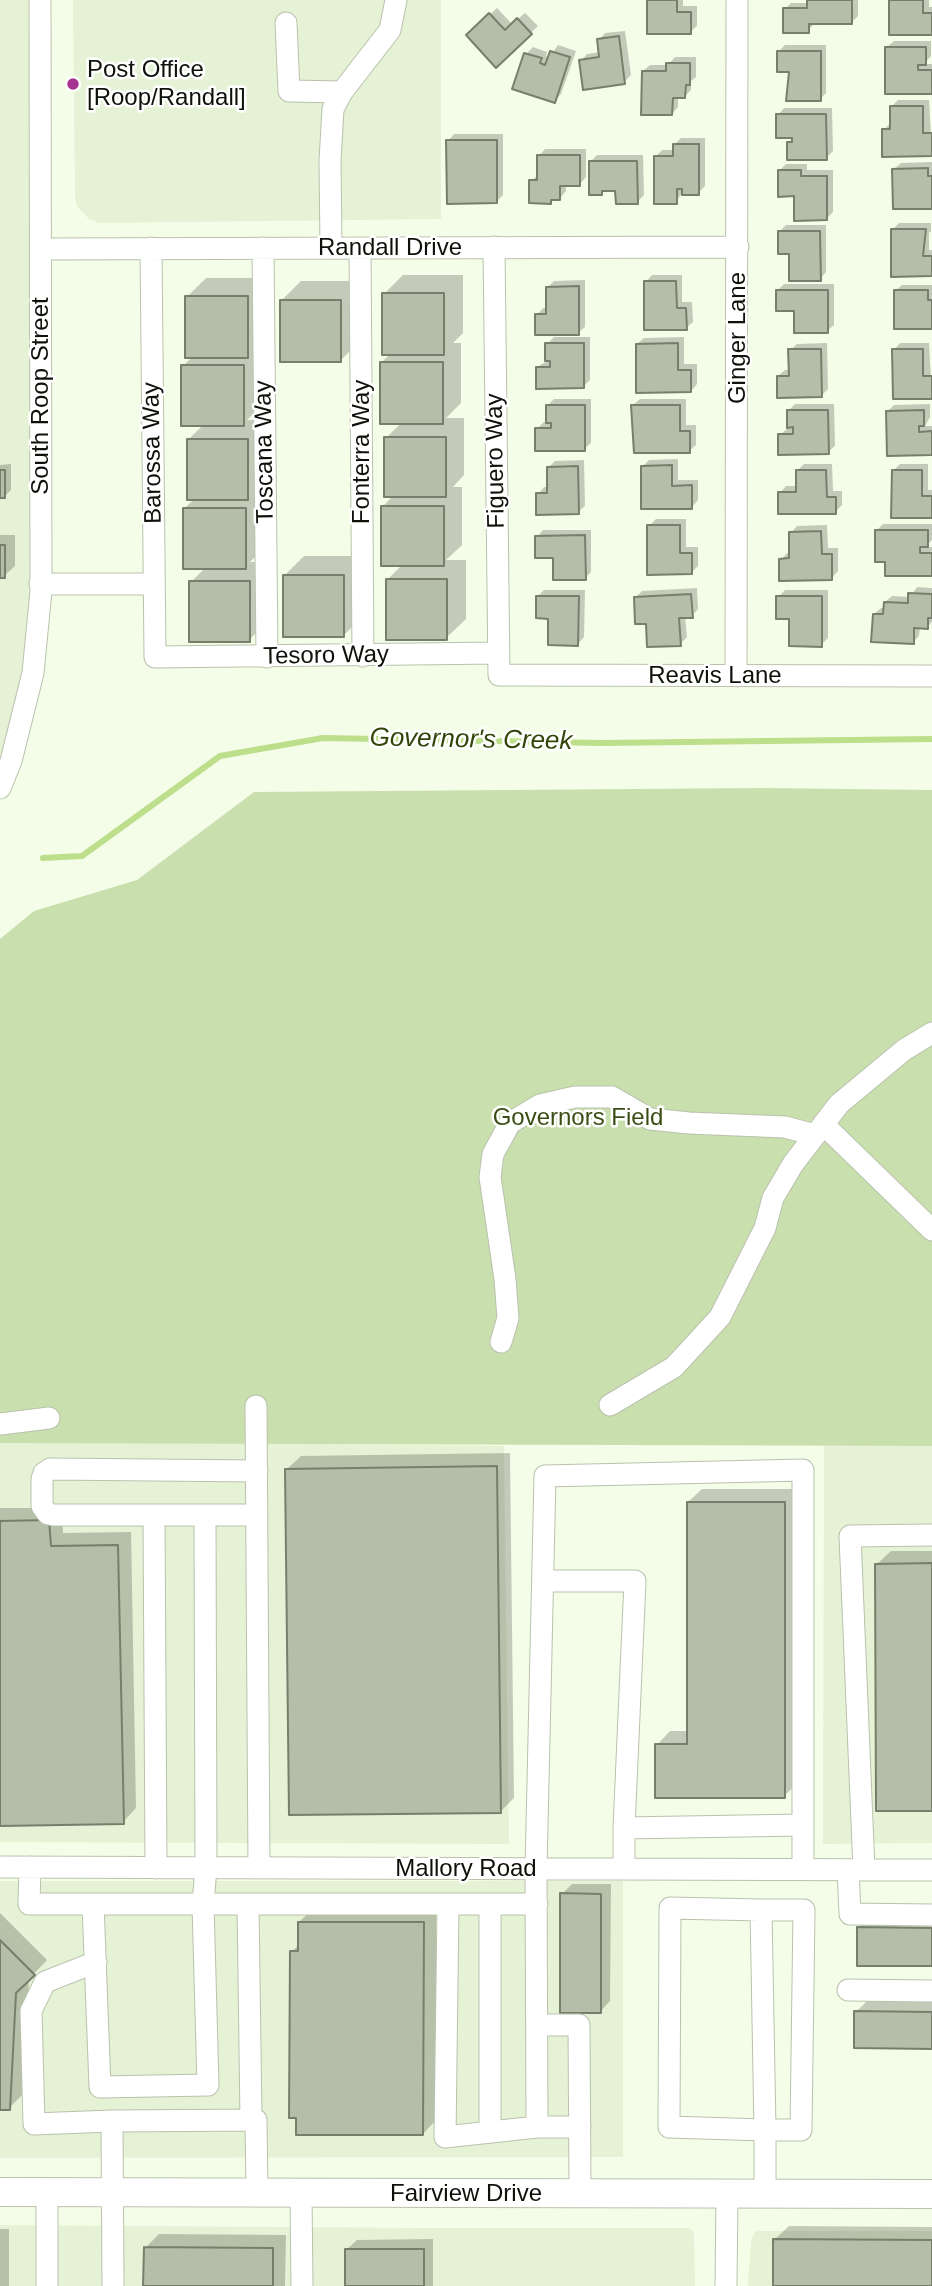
<!DOCTYPE html>
<style>
body{margin:0}
canvas{display:block;background:#f4fde8}
</style>
<canvas width="932" height="2286"></canvas>
<script>
const ctx = document.querySelector('canvas').getContext('2d');
ctx.lineJoin = 'round';
function fillPath(path, color) {
  ctx.fillStyle = color;
  ctx.fill(path, 'evenodd');
}
function shape(rows) {
  const path = new Path2D();
  for (const r of rows) {
    path.moveTo(r[0], r[1]);
    for (let i = 2; i < r.length; i += 2) path.lineTo(r[i], r[i + 1]);
  }
  return path;
}
function strokePath(path, color, width, dash) {
  ctx.strokeStyle = color;
  ctx.lineWidth = width;
  ctx.lineCap = dash ? 'butt' : 'round';
  ctx.setLineDash(dash || []);
  ctx.stroke(path);
}
function label(font, color, halo, rows, align = 'center') {
  ctx.font = font + ' Arial,sans-serif';
  ctx.lineWidth = 5;
  ctx.setLineDash([]);
  ctx.textBaseline = 'middle';
  ctx.strokeStyle = halo;
  ctx.fillStyle = color;
  for (const [text, x, y, turn = 0] of rows) {
    ctx.save();
    ctx.translate(x, y);
    ctx.rotate((+turn || 0) * Math.PI / 180);
    ctx.textAlign = isNaN(turn) ? turn : align;
    if (halo) ctx.strokeText(text, 0, 0);
    ctx.fillText(text, 0, 0);
    ctx.restore();
  }
}
fillPath(shape([
 [0,0,40,0,35,651,0,775],
 [73,0,441,0,441,219,99,223,89,219,77,206,75,196],
 [120,1442,504,1446,509,1844,0,1842,0,1443],
 [824,1446,932,1446,932,1843,823,1844],
 [0,1881,623,1881,623,2157,0,2158],
 [0,2225,422,2228,689,2228,694,2232,695,2286,0,2286],
 [756,2231,932,2231,932,2286,748,2286,751,2240]
]), '#e5f2d5');
fillPath(shape([
 [763,788,932,790,932,1446,0,1443,0,939,34,911,137,880,254,792]
]), '#cadfae');
fillPath(shape([
 [649,0,683,0,683,6,697,6,697,26,690,32],
 [809,0,858,0,858,16,851,23,815,22,808,31,785,9,791,3,809,3],
 [891,0,929,0,929,7,932,7,932,33],
 [497,8,512,24,525,13,538,26,497,65,468,35],
 [625,31,631,75,624,82,581,61,587,54,600,52,599,40,605,33],
 [894,41,931,41,931,56,924,64,932,64,932,92,887,47],
 [558,45,576,51,561,94,554,101,526,54,533,47,547,52,546,56,549,58],
 [785,45,826,45,826,93,820,99,791,70,779,51],
 [675,57,696,57,696,77,691,81,691,90,685,96,678,96,678,107,672,114,643,71,650,65,668,65],
 [898,100,929,100,932,154,884,130,890,123,891,107],
 [784,108,832,108,833,151,826,158,788,143,795,136,778,115],
 [454,134,503,134,503,195,497,201,448,141],
 [681,138,705,138,705,186,698,193,682,193,676,202,656,156,662,150,675,150,675,144],
 [545,149,586,149,586,177,580,184,566,184,566,191,560,198,554,198,550,202,531,181,539,174,539,156],
 [597,155,643,155,644,195,637,202,617,189,605,189,601,193,590,162],
 [932,162,932,207,894,169,901,163],
 [786,164,807,164,807,170,833,170,833,212,826,219,796,194,779,171],
 [899,223,931,223,931,231,929,233,929,250,932,250,932,275,892,230],
 [786,225,826,225,826,272,820,279,790,252,779,232],
 [403,275,463,275,463,333,453,343,461,343,461,403,446,418,464,418,464,475,453,487,462,487,462,545,446,560,466,560,466,619,446,638,387,580,403,564,383,506,394,495,386,438,401,423,381,363,391,353,384,294],
 [652,275,682,275,682,302,692,302,693,322,686,328,646,282],
 [206,278,267,278,262,405,247,420,267,420,265,547,250,562,268,562,268,621,249,640,191,582,206,567,184,509,195,498,188,440,203,425,183,366,192,357,187,297],
 [585,280,585,327,578,333,537,315,543,308,548,308,548,287,554,281],
 [301,281,360,281,360,341,341,360,281,301],
 [784,284,834,284,834,325,827,331,796,309,778,290],
 [902,285,932,285,932,328,895,291],
 [554,337,590,337,590,380,583,387,537,367,547,361,547,344],
 [684,337,684,364,697,364,697,384,691,391,637,344,644,338],
 [827,343,828,389,821,396,778,376,785,370,791,370,790,350,797,344],
 [900,343,929,343,932,397,894,350],
 [554,399,591,399,591,443,584,449,537,429,544,422,548,422,548,405],
 [640,399,686,399,686,425,696,425,696,445,689,451,633,405],
 [795,404,834,404,835,446,828,452,780,435,788,428,788,411],
 [930,404,930,417,925,426,932,426,932,453,887,412,894,405],
 [678,459,678,480,698,480,698,500,692,507,643,466,649,460],
 [584,460,585,506,578,512,538,494,544,487,549,487,549,467,555,461],
 [11,464,11,490,5,496,0,496,0,465],
 [804,464,832,464,833,491,842,491,842,505,835,512,780,493,786,486,798,486,797,471],
 [900,464,928,464,928,490,932,490,932,516,893,471],
 [656,519,686,519,686,547,698,547,698,566,691,573,649,526],
 [883,524,932,524,932,540,925,547,932,547,932,575,887,560,876,531],
 [827,525,828,548,838,548,838,571,832,578,781,560,787,553,791,553,791,533,797,526],
 [543,530,591,530,591,572,585,578,555,556,537,537],
 [0,535,15,535,15,566,4,576,0,576],
 [304,556,363,556,363,616,344,635,285,575],
 [917,587,932,588,932,622,927,627,920,627,919,636,913,642,874,614,881,608,885,608,885,602,892,596,910,597],
 [697,588,698,609,692,616,685,616,687,637,680,644,648,622,636,597,642,591],
 [544,590,585,590,584,637,578,644,550,617,538,596],
 [785,590,828,590,828,638,821,645,791,617,778,597],
 [510,1453,514,1798,500,1812,287,1469,301,1456],
 [702,1489,798,1489,798,1783,784,1796,657,1745,670,1731,688,1731,688,1502],
 [0,1508,62,1508,63,1533,131,1532,136,1808,123,1822,0,1824],
 [891,1551,932,1551,932,1809,877,1564],
 [572,1884,611,1884,610,2001,600,2012,562,1894],
 [313,1909,436,1909,436,2120,423,2134,292,1952,299,1944,299,1922],
 [0,1913,47,1960,29,1979,23,2094,9,2108,0,2109],
 [869,1917,932,1918,932,1965,859,1928],
 [870,1998,932,1999,932,2048,856,2012],
 [789,2226,932,2227,932,2286,775,2286,775,2239],
 [0,2229,9,2229,9,2286,0,2286],
 [159,2234,286,2235,285,2286,145,2286,145,2248],
 [433,2239,433,2286,347,2286,346,2250,357,2240]
]), '#0003');
strokePath(shape([
 [43,858,82,856,220,756,323,738,603,743,932,739]
]), '#bdde8b', 6);
const building = shape([
 [647,0,677,0,677,12,691,12,691,34,647,34,647,0],
 [807,0,852,0,852,24,809,24,809,33,783,33,783,8,807,8,807,0],
 [889,0,923,0,923,13,932,13,932,35,889,35,889,0],
 [489,13,505,30,517,18,532,34,496,68,466,35,489,13],
 [619,36,625,84,583,90,579,60,599,57,597,39,619,36],
 [885,47,926,47,926,65,918,65,918,70,932,70,932,94,885,94,885,47],
 [550,51,570,57,555,103,512,89,524,53,542,58,540,63,545,65,550,51],
 [777,51,821,51,821,101,786,101,789,72,777,72,777,51],
 [666,63,690,63,690,85,686,85,685,98,673,98,672,115,641,115,642,71,666,71,666,63],
 [890,106,923,106,923,133,932,133,932,156,882,157,882,129,890,129,890,106],
 [776,114,826,114,827,160,787,160,787,142,792,142,792,138,776,138,776,114],
 [446,140,497,140,497,203,447,204,446,140],
 [673,144,699,144,699,195,682,195,682,189,677,189,677,204,654,204,654,156,673,156,673,144],
 [537,155,580,155,580,186,560,186,560,200,551,200,551,204,529,203,529,180,537,180,537,155],
 [589,161,637,161,638,204,616,204,615,191,602,191,602,195,589,195,589,161],
 [928,168,928,176,932,176,932,209,893,209,892,169,928,168],
 [778,170,801,170,801,176,827,176,827,220,794,221,794,196,778,197,778,170],
 [891,229,926,229,923,256,932,256,932,276,891,277,891,229],
 [778,231,820,231,821,281,789,281,789,254,778,254,778,231],
 [644,281,676,281,677,308,686,308,687,330,644,330,644,281],
 [579,286,579,335,535,335,535,314,546,314,546,287,579,286],
 [776,290,828,290,828,333,794,333,794,311,776,311,776,290],
 [894,290,928,290,928,300,932,300,932,329,894,329,894,290],
 [382,293,444,293,444,355,382,355,382,293],
 [185,296,248,296,248,358,185,358,185,296],
 [280,300,341,300,341,362,280,362,280,300],
 [545,343,584,343,584,388,536,389,536,367,550,367,550,361,545,361,545,343],
 [678,343,678,370,691,370,691,392,636,393,636,344,678,343],
 [788,349,821,349,822,397,777,398,777,376,789,376,788,349],
 [892,349,923,349,923,376,932,376,932,399,893,399,892,349],
 [380,362,443,362,443,424,380,424,380,362],
 [181,365,244,365,244,426,181,426,181,365],
 [546,405,585,405,585,451,535,451,535,428,551,428,551,423,546,423,546,405],
 [631,405,680,405,680,431,690,431,690,453,634,453,631,405],
 [787,410,828,410,829,454,778,455,778,434,793,434,793,427,787,428,787,410],
 [924,410,924,426,919,426,919,432,932,431,932,455,887,456,886,411,924,410],
 [384,437,446,437,446,497,384,497,384,437],
 [187,439,248,439,248,500,187,500,187,439],
 [672,465,672,486,692,485,692,509,641,509,641,466,672,465],
 [578,466,579,514,536,515,536,493,547,493,547,467,578,466],
 [0,470,5,470,5,498,0,498,0,470],
 [796,470,826,470,827,497,836,497,836,514,778,514,778,492,796,492,796,470],
 [892,470,922,470,922,496,932,496,932,518,891,518,892,470],
 [381,506,444,506,444,566,381,566,381,506],
 [183,508,246,508,246,569,183,569,183,508],
 [647,525,680,525,680,553,692,553,692,574,647,575,647,525],
 [875,530,928,530,928,547,920,547,920,553,932,553,932,576,885,576,885,562,875,562,875,530],
 [821,531,822,554,832,554,832,580,779,581,779,559,789,558,789,532,821,531],
 [585,535,586,580,553,580,553,558,535,558,535,536,585,535],
 [0,545,5,545,5,578,0,578,0,545],
 [283,575,344,575,344,637,283,637,283,575],
 [386,579,447,579,447,640,386,640,386,579],
 [189,581,250,581,250,642,189,642,189,581],
 [908,593,932,594,932,618,928,618,928,629,914,628,914,644,871,642,873,614,883,614,884,602,908,603,908,593],
 [691,594,693,618,679,618,681,646,647,647,646,624,635,624,634,597,691,594],
 [536,596,579,596,578,646,548,645,548,619,536,618,536,596],
 [776,596,822,596,822,647,789,646,789,619,776,619,776,596],
 [497,1466,501,1813,289,1815,285,1469,497,1466],
 [687,1502,785,1502,785,1798,655,1798,655,1744,687,1744,687,1502],
 [49,1520,51,1546,118,1545,124,1824,0,1826,0,1521,49,1520],
 [932,1563,932,1811,876,1811,875,1564,932,1563],
 [560,1893,601,1894,601,2013,560,2013,560,1893],
 [298,1922,424,1922,423,2135,296,2135,296,2118,289,2118,290,1951,298,1951,298,1922],
 [857,1927,932,1928,932,1966,857,1966,857,1927],
 [0,1940,35,1975,16,1993,10,2110,0,2110,0,1940],
 [854,2011,932,2012,932,2049,854,2048,854,2011],
 [773,2239,932,2240,932,2286,773,2286,773,2239],
 [144,2247,273,2248,273,2286,143,2286,144,2247],
 [345,2249,424,2249,424,2286,345,2286,345,2249]
]);
fillPath(building, '#b5bea9');
strokePath(building, '#777f6c', 2);
const minor = shape([
 [286,23,289,91,342,92],
 [494,247,499,675,932,676],
 [151,248,155,657,498,653],
 [263,248,267,657],
 [331,248,330,161,333,109,342,92,390,30,396,0],
 [360,248,363,656],
 [42,249,738,247],
 [40,584,154,584],
 [736,676,737,0],
 [0,788,11,761,33,673,41,591,40,0],
 [823,1124,932,1230],
 [501,1342,508,1318,505,1279,490,1177,493,1154,510,1123,540,1105,575,1097,612,1097,650,1119,689,1123,785,1127,815,1135],
 [610,1405,674,1367,720,1317,765,1228,773,1198,793,1164,839,1104,904,1050,932,1033],
 [256,1406,259,1868],
 [0,1424,49,1418],
 [257,1471,50,1469,44,1473,42,1479,42,1506,48,1514,54,1515,257,1515],
 [154,1515,156,1868],
 [205,1515,206,1868,203,1904,537,1904],
 [543,1581,635,1581,624,1828,803,1825],
 [0,1867,932,1870],
 [30,1867,29,1904,203,1904,208,2085,100,2087,93,1904],
 [624,1869,624,1828],
 [848,1870,850,1914,932,1915],
 [864,1870,850,1536,932,1535],
 [248,1904,251,2120],
 [490,1904,490,2132],
 [448,1905,445,2137,537,2127,580,2127],
 [761,1910,804,1910,801,2130,765,2130,669,2127,670,1908,761,1910,765,2130,765,2194],
 [96,1962,45,1982,31,2011,34,2124,112,2121],
 [848,1990,932,1991],
 [537,2025,579,2025,580,2193],
 [537,2127,536,1869,545,1476,803,1470,803,1869],
 [301,2194,302,2286],
 [47,2286,47,2193],
 [113,2286,112,2121,256,2120,257,2194],
 [726,2286,727,2194]
]);
const major = shape([
 [0,2192,932,2194]
]);
strokePath(minor, '#b9c2ad', 23);
strokePath(major, '#b9c2ad', 30);
strokePath(minor, '#fff', 21);
strokePath(major, '#fff', 28);
for (const [x, y, r, color] of [
 [73,84,7,"#a5338f"]
]) {
  const dot = new Path2D();
  dot.arc(x, y, r, 0, 2 * Math.PI);
  ctx.fillStyle = color;
  ctx.fill(dot);
  strokePath(dot, '#fff', 2.5);
}
label('24px', '#0e110a', '#fff', [
 ["Post Office",87,70],
 ["[Roop/Randall]",87,98]
], 'left');
label('24px', '#0e110a', '#fff', [
 ["Randall Drive",390,248],
 ["Ginger Lane",738,338,-90],
 ["South Roop Street",41,396,-90],
 ["Toscana Way",265,452,-91],
 ["Fonterra Way",362,452,-90],
 ["Barossa Way",153,453,-91],
 ["Figuero Way",496,461,-91],
 ["Tesoro Way",326,656,-1],
 ["Reavis Lane",715,676],
 ["Mallory Road",466,1869],
 ["Fairview Drive",466,2194]
]);
label('24px', '#3a4e14', '#fff', [
 ["Governors Field",578,1118]
]);
label('italic 26px', '#33460a', '#fff', [
 ["Governor's Creek",471,740,1]
]);
</script>
